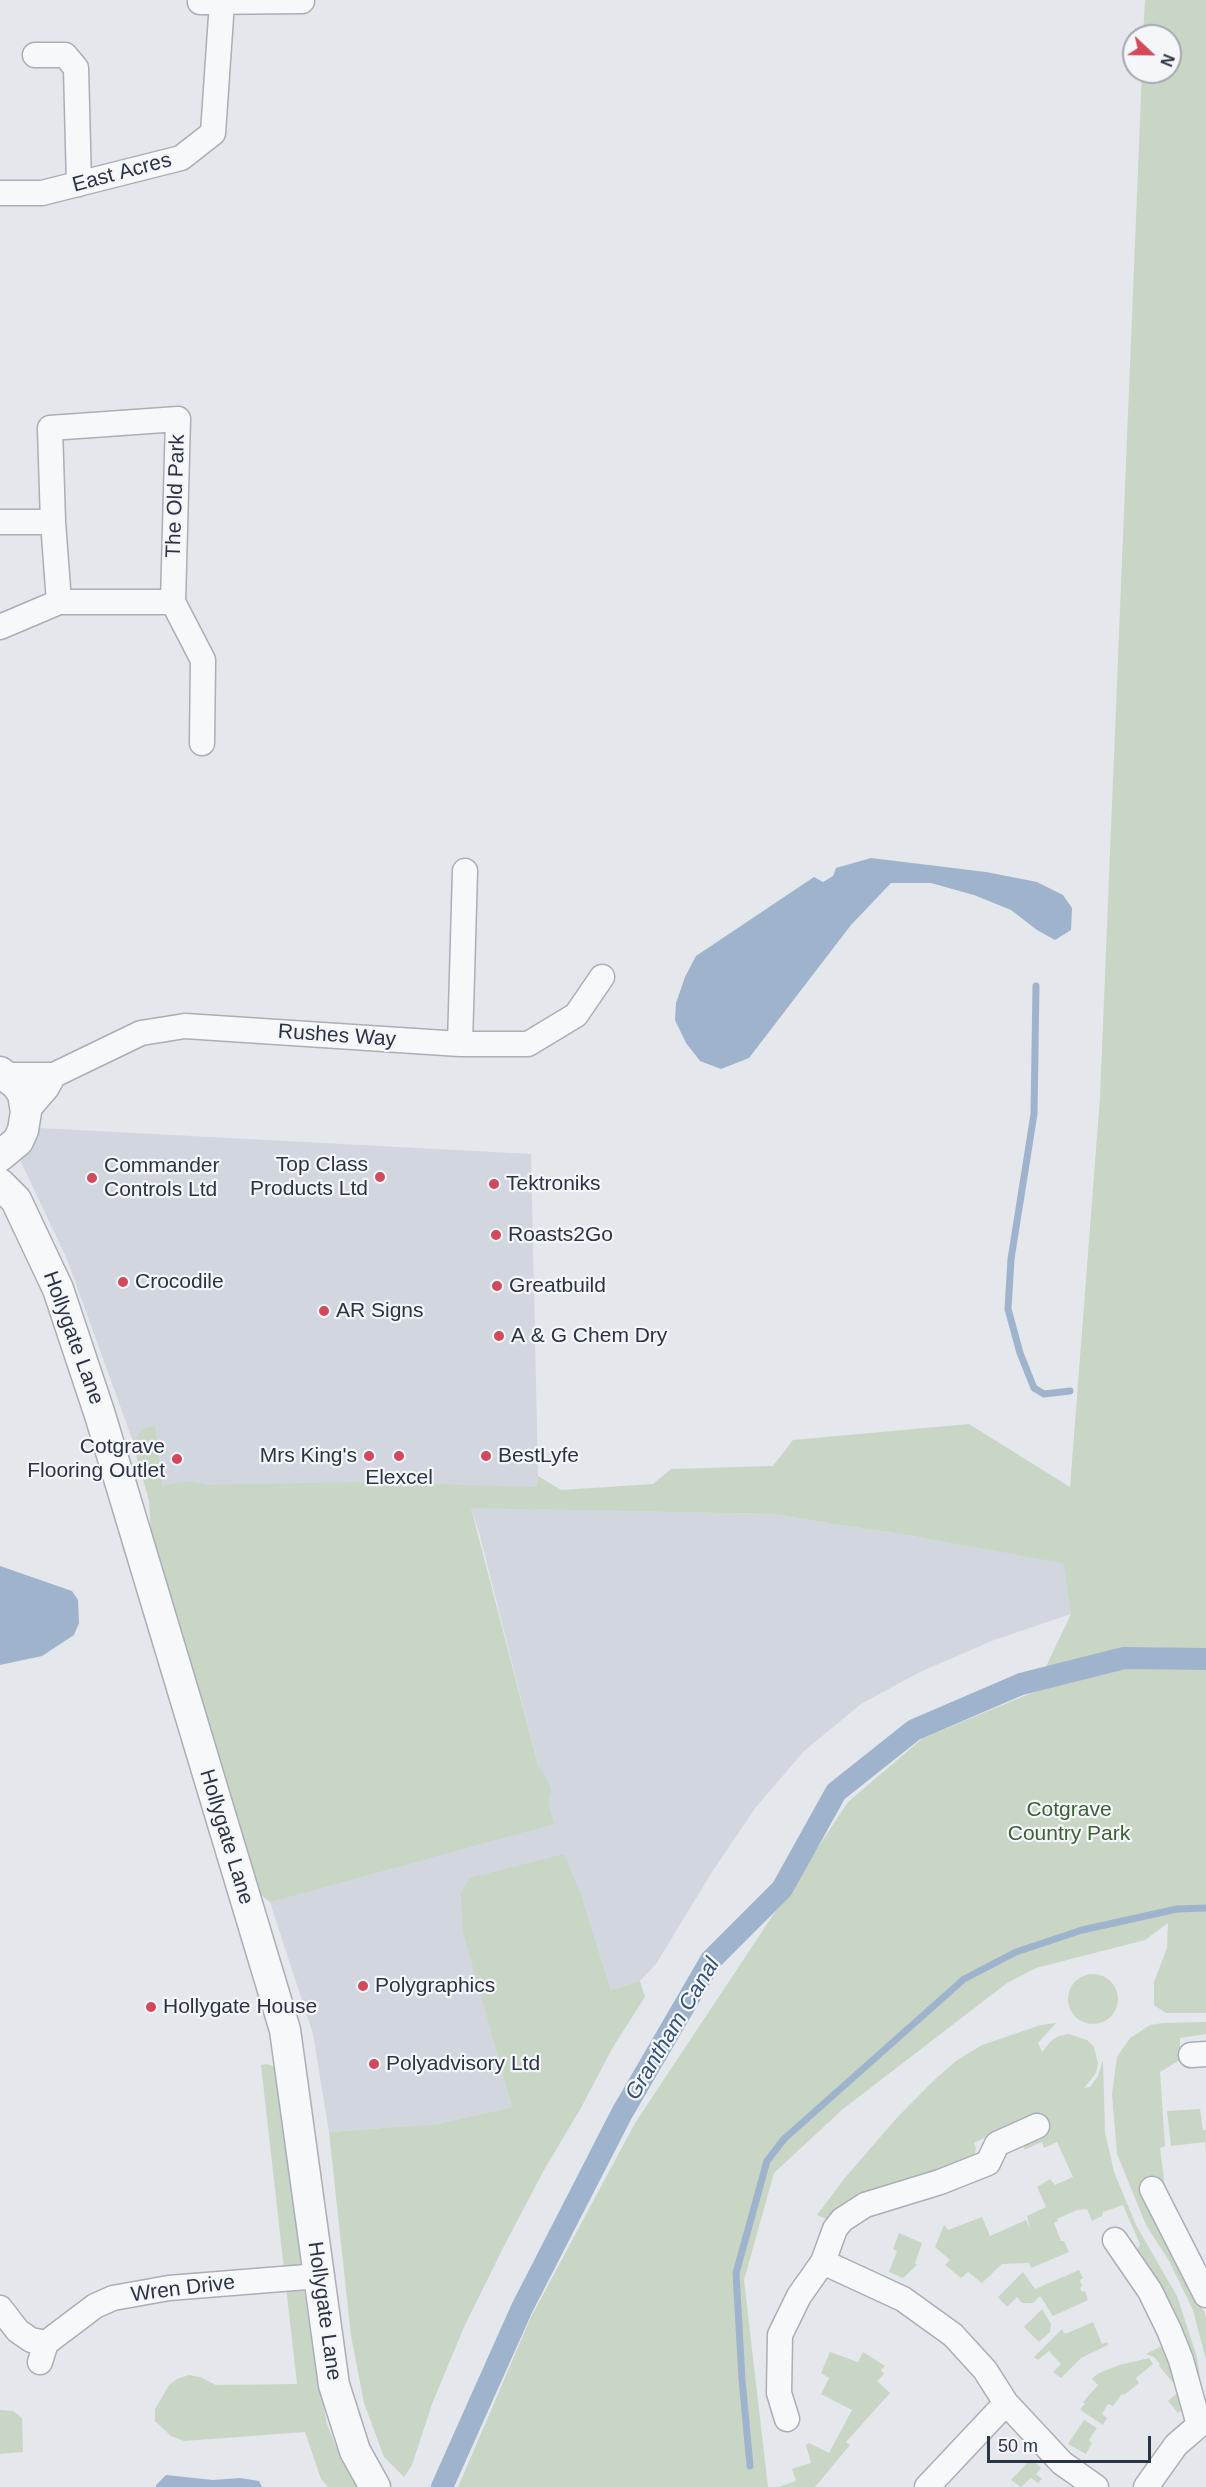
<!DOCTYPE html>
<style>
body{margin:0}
#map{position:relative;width:1206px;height:2487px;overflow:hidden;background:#e4e7ec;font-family:Helvetica,sans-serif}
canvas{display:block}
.north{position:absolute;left:1122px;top:24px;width:60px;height:60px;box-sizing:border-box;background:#f4f6f9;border:2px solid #a4a8b1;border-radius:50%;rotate:112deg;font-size:16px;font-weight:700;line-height:24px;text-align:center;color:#2b3445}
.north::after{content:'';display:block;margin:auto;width:21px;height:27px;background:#d1495b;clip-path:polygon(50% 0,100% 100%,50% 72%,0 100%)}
.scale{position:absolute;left:987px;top:2436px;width:164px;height:27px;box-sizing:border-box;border:3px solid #2b3445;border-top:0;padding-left:8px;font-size:18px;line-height:21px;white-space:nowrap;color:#2b3445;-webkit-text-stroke:4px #f4f6f9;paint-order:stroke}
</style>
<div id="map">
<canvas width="1206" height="2487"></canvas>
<div class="north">N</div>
<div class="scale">50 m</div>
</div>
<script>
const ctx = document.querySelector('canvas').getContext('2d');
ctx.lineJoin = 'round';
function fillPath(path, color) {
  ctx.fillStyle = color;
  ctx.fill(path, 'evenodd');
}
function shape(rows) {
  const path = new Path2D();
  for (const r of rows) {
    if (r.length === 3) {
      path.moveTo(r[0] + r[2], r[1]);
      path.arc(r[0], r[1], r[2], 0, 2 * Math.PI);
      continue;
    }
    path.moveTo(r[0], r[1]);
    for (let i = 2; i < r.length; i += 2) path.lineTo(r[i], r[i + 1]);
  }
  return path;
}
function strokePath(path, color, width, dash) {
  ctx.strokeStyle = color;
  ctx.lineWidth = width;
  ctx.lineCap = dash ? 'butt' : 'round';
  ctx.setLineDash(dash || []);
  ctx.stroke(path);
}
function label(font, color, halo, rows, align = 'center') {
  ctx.font = font + ' Helvetica,sans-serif';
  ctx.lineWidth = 4.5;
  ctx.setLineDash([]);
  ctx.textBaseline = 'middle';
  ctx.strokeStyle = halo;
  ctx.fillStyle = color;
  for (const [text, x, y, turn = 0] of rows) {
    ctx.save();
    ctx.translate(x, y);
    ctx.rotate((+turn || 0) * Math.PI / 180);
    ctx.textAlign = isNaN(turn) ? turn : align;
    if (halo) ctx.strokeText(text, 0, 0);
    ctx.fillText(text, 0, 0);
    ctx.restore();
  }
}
fillPath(shape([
 [40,1128,531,1154,538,1476,536,1509,772,1514,912,1536,1063,1562,1071,1614,994,1640,920,1672,861,1704,804,1751,756,1807,712,1872,656,1964,640,1981,611,1990,583,1900,460,1894,463,1930,512,2107,437,2124,329,2132,313,2034,270,1902,382,1865,553,1824,479,1532,470,1505,149,1500,131,1436,67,1259,10,1139]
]), '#d2d6de');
fillPath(shape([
 [1145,0,1206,0,1206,2013,1166,2013,1154,2005,1154,1982,1167,1948,1168,1923,1145,1940,1036,1968,1007,1983,843,2109,774,2173,744,2280,768,2487,458,2487,531,2317,635,2123,848,1802,923,1738,1034,1692,1071,1614,1063,1563,912,1536,772,1514,471,1508,538,1765,549,1783,551,1791,548,1802,554,1824,270,1902,261,1895,258,1887,250,1880,151,1535,149,1500,133,1445,138,1434,145,1428,155,1426,162,1486,192,1481,205,1485,360,1482,537,1487,538,1476,561,1490,653,1484,671,1469,773,1466,793,1440,969,1424,1070,1487,1100,1097,1142,72,1170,72,1170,36,1143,36],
 [564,1854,583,1900,611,1990,640,1981,645,1997,613,2047,582,2106,544,2170,503,2248,464,2327,432,2404,412,2465,404,2477,384,2457,364,2403,351,2336,329,2132,437,2124,512,2107,463,1932,460,1894,470,1878],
 [1093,1999,25],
 [1206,2022,1206,2034,1180,2038,1180,2060,1160,2072,1165,2146,1160,2148,1165,2188,1159,2184,1152,2209,1156,2224,1169,2242,1189,2283,1189,2290,1204,2311,1206,2318,1206,2360,1193,2310,1169,2261,1146,2225,1117,2154,1112,2094,1117,2057,1130,2038,1150,2025,1163,2023],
 [1056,2023,1038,2043,1042,2052,1051,2041,1059,2036,1069,2034,1087,2040,1094,2047,1098,2064,1096,2073,1084,2088,1090,2087,1098,2076,1103,2060,1105,2132,1114,2172,1136,2225,1177,2296,1197,2357,1202,2393,1193,2381,1199,2378,1197,2368,1191,2367,1136,2252,1140,2244,1123,2205,1103,2212,1102,2216,1092,2221,1087,2209,1077,2210,1057,2219,1058,2221,1054,2223,1061,2241,1064,2241,1069,2252,1031,2268,1029,2263,1002,2264,982,2283,968,2272,961,2278,945,2265,950,2260,935,2247,944,2225,948,2230,982,2217,990,2236,1026,2220,1030,2229,1027,2216,1046,2207,1037,2187,1050,2179,1055,2185,1073,2177,1057,2142,1044,2148,1042,2142,1024,2150,1025,2142,1039,2132,1032,2115,974,2143,976,2148,974,2157,829,2220,817,2215,844,2179,895,2120,932,2082,956,2061,982,2045,1041,2025],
 [266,2064,273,2066,280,2073,303,2285,316,2368,327,2424,339,2454,359,2487,328,2487,321,2479,305,2432,184,2441,171,2436,155,2421,155,2409,169,2385,177,2379,189,2375,200,2377,216,2385,297,2384,261,2065],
 [1200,2109,1203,2130,1206,2130,1206,2153,1205,2142,1171,2146,1167,2111],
 [899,2233,922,2243,915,2263,917,2265,903,2278,889,2272,897,2251,893,2249],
 [1079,2270,1083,2278,1080,2280,1082,2286,1080,2288,1082,2292,1085,2291,1088,2300,1053,2316,1040,2296,1033,2303,1022,2303,1017,2297,1007,2307,998,2297,1023,2272,1035,2289],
 [1042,2309,1051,2324,1050,2332,1039,2342,1024,2327],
 [1093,2322,1102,2344,1107,2342,1108,2345,1081,2358,1061,2378,1053,2372,1061,2364,1049,2351,1038,2360,1034,2357,1062,2329,1065,2334],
 [1162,2346,1165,2347,1187,2405,1178,2413,1168,2401,1180,2391,1159,2366,1160,2364,1154,2357,1146,2354],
 [830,2352,858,2362,863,2352,885,2366,881,2370,884,2374,877,2381,890,2393,846,2442,850,2445,815,2487,778,2487,796,2481,792,2469,811,2463,806,2445,809,2443,829,2453,852,2410,821,2394,829,2378,821,2373],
 [1149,2358,1153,2364,1136,2378,1139,2383,1124,2395,1122,2394,1113,2406,1108,2404,1102,2414,1107,2418,1103,2425,1082,2411,1080,2409,1085,2404,1083,2402,1098,2385,1092,2379,1097,2374,1119,2365],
 [0,2410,13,2411,22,2418,23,2452,0,2454],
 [1084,2420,1097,2428,1089,2440,1092,2443,1086,2454,1068,2444],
 [1031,2459,1041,2468,1036,2474,1042,2479,1038,2483,1031,2478,1021,2487,1011,2480]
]), '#c9d6c5');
fillPath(shape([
 [871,858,986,872,1037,882,1063,895,1072,908,1071,930,1055,940,1037,930,1011,910,974,895,931,883,891,883,851,925,749,1058,721,1069,700,1061,686,1043,675,1020,676,1003,685,977,696,956,814,877,823,882,833,876,836,868],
 [0,1566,72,1591,78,1600,79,1623,74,1635,42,1656,0,1665],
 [166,2475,213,2480,240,2478,259,2481,262,2487,156,2487,156,2485]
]), '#9fb4cc');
strokePath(shape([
 [1036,986,1034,1114,1011,1259,1008,1309,1020,1353,1034,1388,1044,1394,1070,1391],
 [750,2466,742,2379,736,2273,767,2161,784,2139,964,1979,1016,1952,1082,1930,1177,1909,1206,1908]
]), '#9fb4cc', 7);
strokePath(shape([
 [442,2487,522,2308,622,2113,711,1960,782,1889,836,1792,914,1730,1021,1684,1124,1658,1206,1659]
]), '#9fb4cc', 22);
const minor = shape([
 [200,2,302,1],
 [35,55,65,55,76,68,79,184],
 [0,193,42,193,181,158,213,133,222,2],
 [178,419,173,602,59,602,53,522,50,428,178,419],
 [0,522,53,522],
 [173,602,203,660,202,743],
 [0,627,59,602],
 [460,1044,465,871],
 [7,1075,54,1075,141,1033,185,1026,460,1044,528,1044,576,1015,602,977],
 [26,1112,46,1089,54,1075],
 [1191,2055,1206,2054],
 [1152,2189,1206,2295],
 [1115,2240,1150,2291,1169,2330,1181,2360,1199,2425],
 [823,2262,903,2299,953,2335,985,2370,1006,2403,1062,2463,1096,2487],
 [0,2308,18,2331,31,2340,46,2343],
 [40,2362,46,2343,95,2306,113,2298,169,2288,319,2276],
 [787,2419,779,2393,780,2335,799,2296,823,2262,835,2229,842,2220,865,2205,940,2182,988,2163,997,2144,1037,2126],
 [927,2487,1006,2403],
 [1146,2487,1176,2445,1206,2419]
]);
const tertiary = shape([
 [0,1072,16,1084,23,1094,26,1112,23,1130,18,1141,0,1156],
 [0,1184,16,1200,58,1289,100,1415,285,2030,334,2385,355,2451,375,2487]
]);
strokePath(minor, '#a9aeb7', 27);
strokePath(tertiary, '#a9aeb7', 33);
strokePath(minor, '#f7f8fa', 24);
strokePath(tertiary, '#f7f8fa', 30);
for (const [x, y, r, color] of [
 [380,1177,6,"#d1495b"],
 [92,1178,6,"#d1495b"],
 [494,1184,6,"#d1495b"],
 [496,1235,6,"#d1495b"],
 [123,1282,6,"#d1495b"],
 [497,1286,6,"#d1495b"],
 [324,1311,6,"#d1495b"],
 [499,1336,6,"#d1495b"],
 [369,1456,6,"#d1495b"],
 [399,1456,6,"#d1495b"],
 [486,1456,6,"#d1495b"],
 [177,1459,6,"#d1495b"],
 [363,1986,6,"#d1495b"],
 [151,2007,6,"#d1495b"],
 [374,2064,6,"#d1495b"]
]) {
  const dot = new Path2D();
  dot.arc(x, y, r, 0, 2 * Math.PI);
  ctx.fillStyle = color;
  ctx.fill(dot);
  strokePath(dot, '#f4f6f9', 2);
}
label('21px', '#2b3445', '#f4f6f9', [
 ["East Acres",122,173,-15],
 ["The Old Park",176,496,-88],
 ["Rushes Way",337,1036,4],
 ["Hollygate Lane",73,1338,70],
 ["Hollygate Lane",226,1837,73],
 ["Wren Drive",183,2289,-7],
 ["Hollygate Lane",324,2311,82]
]);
label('21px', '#2b3445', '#f4f6f9', [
 ["Top Class",368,1165,"right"],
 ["Products Ltd",368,1189,"right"],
 ["Commander",104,1166],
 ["Controls Ltd",104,1190],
 ["Tektroniks",506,1184],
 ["Roasts2Go",508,1235],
 ["Crocodile",135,1282],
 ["Greatbuild",509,1286],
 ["AR Signs",336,1311],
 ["A & G Chem Dry",511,1336],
 ["Cotgrave",165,1447,"right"],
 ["Flooring Outlet",165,1471,"right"],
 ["Mrs King's",357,1456,"right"],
 ["BestLyfe",498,1456],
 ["Elexcel",399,1478,"center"],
 ["Polygraphics",375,1986],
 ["Hollygate House",163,2007],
 ["Polyadvisory Ltd",386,2064]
], 'left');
label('21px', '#3f6138', '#f4f6f9', [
 ["Cotgrave",1069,1810],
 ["Country Park",1069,1834]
]);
label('italic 22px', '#34527a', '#f4f6f9', [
 ["Grantham Canal",673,2029,-59]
]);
</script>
